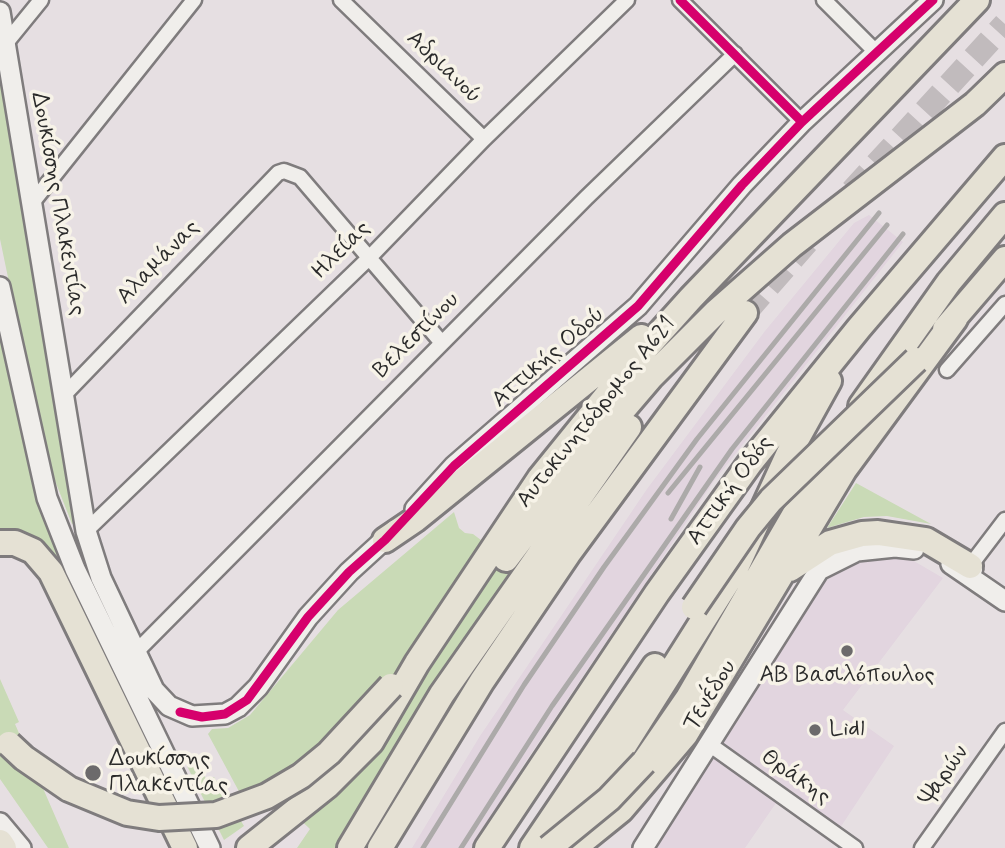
<!DOCTYPE html>
<meta charset="utf-8">
<style>
body{margin:0}
canvas{display:block;background:#e6dfe2}
</style>
<canvas width="1005" height="848"></canvas>
<script>
const ctx = document.querySelector('canvas').getContext('2d');
ctx.lineJoin = 'round';
function fillPath(path, color) {
  ctx.fillStyle = color;
  ctx.fill(path, 'evenodd');
}
function shape(rows) {
  const path = new Path2D();
  for (const r of rows) {
    path.moveTo(r[0], r[1]);
    for (let i = 2; i < r.length; i += 2) path.lineTo(r[i], r[i + 1]);
  }
  return path;
}
function strokePath(path, color, width, dash) {
  ctx.strokeStyle = color;
  ctx.lineWidth = width;
  ctx.lineCap = dash ? 'butt' : 'round';
  ctx.setLineDash(dash || []);
  ctx.stroke(path);
}
function label(font, color, halo, rows, align = 'center') {
  ctx.font = font + ' Mynerve,sans-serif';
  ctx.lineWidth = 7;
  ctx.setLineDash([]);
  ctx.textBaseline = 'middle';
  ctx.strokeStyle = halo;
  ctx.fillStyle = color;
  for (const [text, x, y, turn = 0] of rows) {
    ctx.save();
    ctx.translate(x, y);
    ctx.rotate((+turn || 0) * Math.PI / 180);
    ctx.textAlign = isNaN(turn) ? turn : align;
    if (halo) ctx.strokeText(text, 0, 0);
    ctx.fillText(text, 0, 0);
    ctx.restore();
  }
}
fillPath(shape([
 [869,215,903,242,714,481,524,764,472,848,412,848,480,736,647,489,765,331,854,223],
 [869,557,907,557,943,578,843,710,894,746,840,828,785,790,745,848,657,848,807,599,839,569]
]), '#e2d5df');
fillPath(shape([
 [0,76,13,127,78,522,72,524,52,473,36,412,0,239],
 [0,323,65,567,48,547,29,536,0,534],
 [856,483,931,524,887,516,864,517,827,528],
 [454,512,459,528,465,533,473,534,514,565,417,712,373,785,342,848,297,848,310,829,274,795,249,810,208,734,212,729,228,728,250,715,338,610],
 [0,679,19,722,15,724,69,848,48,848,0,779],
 [197,761,207,781,214,777,244,826,224,840,187,766]
]), '#c9dab6');
strokePath(shape([
 [852,191,1005,24],
 [745,313,807,242]
]), '#c1bbbd', 24, [24, 12]);
const street = shape([
 [341,0,484,139],
 [680,0,802,122],
 [824,0,877,53],
 [6,43,41,0],
 [32,203,194,0],
 [947,370,1005,304],
 [65,394,278,173,284,171,300,177,442,343],
 [86,531,369,258,484,139,627,0],
 [975,570,970,566,1005,520],
 [135,653,586,198,735,54],
 [709,744,855,848],
 [922,848,1005,731]
]);
const secondary = shape([
 [0,12,86,531,101,578,154,690,169,706,192,716,225,714,238,707,258,687,308,617,349,572,395,530],
 [0,287,47,498,75,569,210,848],
 [415,509,454,466,638,306,742,185,802,122,933,0],
 [951,564,1005,601],
 [0,823,21,848],
 [643,848,819,570,857,551,895,547,914,549]
]);
const highway = shape([
 [945,329,1005,259],
 [861,406,949,282,1005,215],
 [385,540,416,519,641,337],
 [0,543,15,543,33,551,51,572,185,848],
 [506,559,587,452,651,377,716,312,792,245,975,104,1005,75],
 [790,569,830,543,862,534,878,533,926,540,970,566],
 [644,762,688,698,833,448],
 [572,828,735,570,788,455,829,381],
 [0,842,4,848],
 [249,848,328,785,371,742,417,663,540,478,638,357,691,298,977,0],
 [350,848,442,694,629,427],
 [380,848,482,681,568,554,745,313],
 [487,848,657,593,750,463,859,328,1005,157],
 [532,848,655,666],
 [574,848,621,810,685,735,844,470,955,319]
]);
strokePath(street, '#7f7c7d', 19);
strokePath(secondary, '#7f7c7d', 24);
strokePath(highway, '#7f7c7d', 30);
strokePath(street, '#f0eeeb', 14);
strokePath(secondary, '#f0eeeb', 19);
strokePath(highway, '#e5e1d4', 24);
strokePath(shape([
 [668,493,887,225],
 [671,519,700,467],
 [423,848,524,685,604,567,697,439,879,213],
 [461,848,552,706,732,449,903,234]
]), '#acaaa9', 5);
const highwayBridge = shape([
 [694,607,748,528,771,500,916,360],
 [9,744,24,758,69,789,127,813,159,818,216,815,267,796,301,776,329,753,391,686],
 [549,848,609,799,644,762]
]);
strokePath(highwayBridge, '#7f7c7d', 30, []);
strokePath(highwayBridge, '#e5e1d4', 24);
strokePath(shape([
 [680,0,802,122],
 [180,712,202,717,225,714,247,700,308,617,349,572,385,540,454,466,638,306,742,185,802,122,933,0]
]), '#d6006c', 9);
for (const [x, y, r, color] of [
 [847,651,7,"#6c6a6b"],
 [815,730,7,"#6c6a6b"],
 [93,773,9,"#6c6a6b"]
]) {
  const dot = new Path2D();
  dot.arc(x, y, r, 0, 2 * Math.PI);
  ctx.fillStyle = color;
  ctx.fill(dot);
  strokePath(dot, '#f7f3e8', 2.5);
}
label('23px', '#2b2b2b', '#f7f3e8', [
 ["Αδριανού",443,68,44],
 ["Δουκίσσης Πλακεντίας",57,204,80],
 ["Ηλείας",342,251,-45],
 ["Αλαμάνας",159,263,-46],
 ["Βελεστίνου",417,336,-45],
 ["Αττικής Οδού",549,358,-41],
 ["Αυτοκινητόδρομος Α621",597,413,-51],
 ["Αττική Οδός",731,491,-54],
 ["Τενέδου",711,696,-58],
 ["Ψαρών",945,776,-55],
 ["Θράκης",795,778,35]
]);
label('23px', '#2b2b2b', '#f7f3e8', [
 ["ΑΒ Βασιλόπουλος",847,676,"center"],
 ["Lidl",829,730],
 ["Δουκίσσης",109,760],
 ["Πλακεντίας",109,786]
], 'left');
</script>
